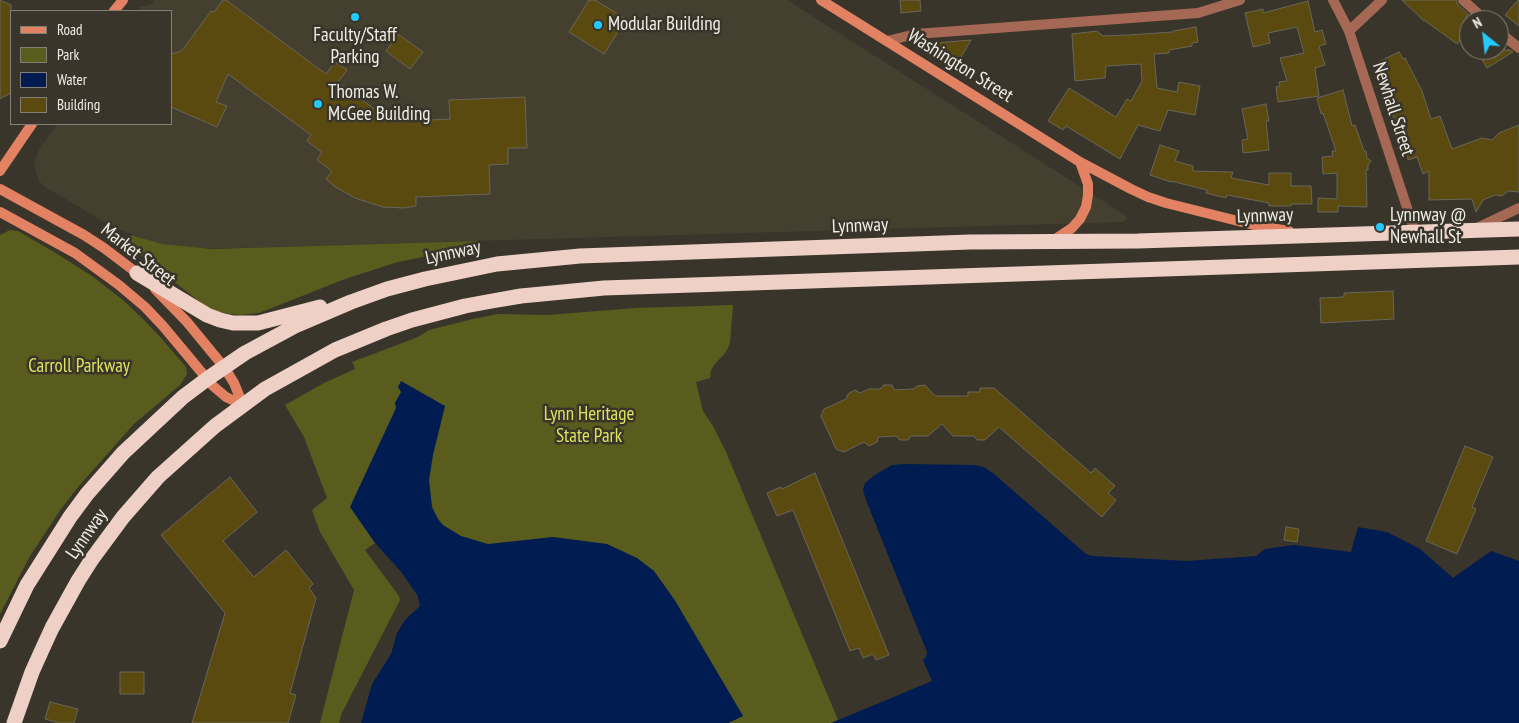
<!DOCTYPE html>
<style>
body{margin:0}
#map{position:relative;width:1519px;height:723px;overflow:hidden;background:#39352b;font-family:"PT Sans Narrow",sans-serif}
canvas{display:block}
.legend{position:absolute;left:10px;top:10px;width:162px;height:115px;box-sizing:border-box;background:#39352b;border:1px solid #827f76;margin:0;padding:6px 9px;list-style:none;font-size:15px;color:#f0eee7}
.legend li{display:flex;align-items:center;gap:10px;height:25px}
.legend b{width:25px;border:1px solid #827f76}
.north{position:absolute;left:1459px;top:10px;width:50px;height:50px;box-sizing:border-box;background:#39352b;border:1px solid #827f76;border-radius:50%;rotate:331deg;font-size:14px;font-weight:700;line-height:20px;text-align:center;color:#f0eee7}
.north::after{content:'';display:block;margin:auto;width:18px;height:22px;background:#24c9fe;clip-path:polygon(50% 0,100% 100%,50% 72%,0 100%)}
</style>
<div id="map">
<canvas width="1519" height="723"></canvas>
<ul class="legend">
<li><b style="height:6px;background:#e28262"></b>Road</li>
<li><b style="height:14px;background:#5a5c1e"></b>Park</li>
<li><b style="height:14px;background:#001c50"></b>Water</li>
<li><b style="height:14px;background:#5a4a10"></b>Building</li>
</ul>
<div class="north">N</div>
</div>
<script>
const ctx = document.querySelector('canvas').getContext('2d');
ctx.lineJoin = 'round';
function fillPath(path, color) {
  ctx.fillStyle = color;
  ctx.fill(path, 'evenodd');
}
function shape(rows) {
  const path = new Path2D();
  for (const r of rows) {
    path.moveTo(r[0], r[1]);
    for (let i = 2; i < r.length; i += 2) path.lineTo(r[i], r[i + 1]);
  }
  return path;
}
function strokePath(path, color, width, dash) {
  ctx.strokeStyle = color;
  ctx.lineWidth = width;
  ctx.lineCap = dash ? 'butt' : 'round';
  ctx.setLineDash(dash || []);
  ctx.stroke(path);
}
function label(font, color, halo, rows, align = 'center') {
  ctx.font = font + ' "PT Sans Narrow",sans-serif';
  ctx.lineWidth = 5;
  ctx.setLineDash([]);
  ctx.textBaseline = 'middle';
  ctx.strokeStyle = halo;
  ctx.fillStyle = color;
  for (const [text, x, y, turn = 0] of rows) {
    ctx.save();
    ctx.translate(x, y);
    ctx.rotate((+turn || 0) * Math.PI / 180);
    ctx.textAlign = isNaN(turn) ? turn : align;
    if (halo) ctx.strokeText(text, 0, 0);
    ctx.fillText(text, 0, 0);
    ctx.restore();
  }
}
fillPath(shape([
 [155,0,787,0,1125,215,1127,218,1126,220,1123,222,235,248,195,248,162,244,147,240,111,226,45,187,39,181,34,166,38,151,57,124,171,124,171,11,137,11,140,7,152,4]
]), '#443f2e');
fillPath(shape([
 [10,230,18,231,59,255,92,276,124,301,144,320,162,339,186,367,187,374,180,385,134,424,78,487,61,509,30,556,0,614,0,235],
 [131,235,162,244,212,249,478,241,477,250,439,254,398,262,345,279,259,313,240,315,222,313,205,306,126,244],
 [733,305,730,343,726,352,714,365,711,370,710,378,696,382,703,411,713,426,726,452,838,720,831,723,728,723,743,716,674,599,419,603,417,595,401,572,375,543,365,550,399,596,400,600,342,713,339,723,320,723,354,590,320,532,312,510,327,498,304,437,285,405,324,383,355,369,352,362,418,337,429,330,473,319,498,314,547,315,636,308]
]), '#5a5c1e');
fillPath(shape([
 [401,381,445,406,433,455,429,480,432,507,438,519,443,525,461,536,488,544,553,537,607,544,637,558,654,571,674,599,743,716,728,723,361,723,372,684,391,654,397,633,405,620,420,606,417,595,401,572,375,543,350,507,396,408,395,403,401,392,398,387],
 [904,464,975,465,984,467,994,474,1086,554,1092,556,1187,561,1256,556,1265,549,1294,545,1351,552,1358,527,1387,532,1420,549,1453,578,1491,551,1519,561,1519,723,831,723,932,681,923,660,926,657,927,652,866,500,863,490,865,483,875,475,892,465]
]), '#001c50');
const building = shape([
 [0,0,11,5,11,93,0,99,0,0],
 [223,0,226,0,326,74,335,62,347,70,338,82,392,122,450,119,449,100,525,97,527,148,508,148,508,164,489,165,490,194,416,197,416,206,404,208,383,207,355,198,334,186,326,179,332,171,317,160,322,152,307,141,311,135,228,74,216,102,227,106,217,127,171,107,171,54,179,52,184,48,211,11,214,12,223,0],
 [589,0,595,0,626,19,604,54,569,32,589,0],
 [900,0,920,0,921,11,901,13,900,0],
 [1402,0,1456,0,1458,5,1468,14,1466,17,1469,19,1469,28,1457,44,1424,20,1424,21,1402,0],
 [1518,0,1519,0,1519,26,1505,15,1518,0],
 [1308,1,1315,32,1322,30,1326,44,1319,46,1325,65,1315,68,1319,96,1278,102,1276,87,1280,86,1279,82,1287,81,1280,58,1304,53,1297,27,1268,33,1270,43,1253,47,1245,13,1263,9,1263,13,1308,1],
 [1196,27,1198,42,1192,43,1192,46,1169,50,1169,53,1154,54,1157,88,1177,92,1179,82,1200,86,1195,115,1168,110,1160,131,1138,125,1120,159,1066,126,1063,130,1048,121,1069,88,1116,117,1127,99,1131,101,1142,81,1141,64,1106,66,1105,78,1075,81,1072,34,1097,31,1103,36,1128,35,1173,32,1173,31,1196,27],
 [398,34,423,52,410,69,386,51,398,34],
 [971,40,957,64,923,44,971,40],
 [1476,50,1510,50,1513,52,1487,68,1476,50],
 [1399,52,1403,59,1405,58,1422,91,1431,119,1440,116,1452,149,1482,138,1492,140,1499,133,1519,125,1519,192,1508,191,1502,196,1495,195,1483,200,1476,212,1472,199,1429,200,1429,171,1423,174,1417,157,1408,160,1407,149,1403,138,1400,134,1400,129,1393,119,1393,113,1388,104,1388,91,1374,64,1399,52],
 [1343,90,1352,126,1355,125,1364,151,1366,151,1367,158,1371,161,1368,165,1368,170,1366,170,1367,207,1338,206,1338,212,1318,212,1318,198,1337,199,1337,173,1323,174,1322,157,1333,156,1332,151,1336,151,1323,113,1321,114,1317,98,1343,90],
 [1266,104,1269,121,1266,121,1269,150,1243,153,1242,140,1248,139,1242,109,1266,104],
 [1160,145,1179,151,1175,161,1193,166,1193,171,1233,172,1231,178,1269,185,1269,173,1291,173,1291,186,1311,186,1312,204,1291,204,1291,206,1269,206,1269,203,1227,195,1226,198,1206,193,1207,190,1171,181,1171,182,1150,175,1160,145],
 [1393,291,1394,319,1321,323,1320,298,1344,297,1344,293,1393,291],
 [884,385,892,385,894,390,914,389,917,386,925,385,935,396,968,396,968,392,980,392,980,388,994,388,1091,473,1095,468,1115,486,1108,493,1116,500,1102,517,999,427,985,440,977,440,974,436,953,436,942,424,928,436,911,436,908,440,900,440,896,436,878,437,877,442,869,446,864,442,844,452,836,449,821,416,824,409,846,399,848,394,855,390,860,393,869,389,880,389,884,385],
 [1465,446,1493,457,1472,507,1476,509,1457,554,1426,541,1465,446],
 [815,473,889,655,876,660,873,654,863,658,859,648,850,651,793,510,777,516,767,493,781,487,782,489,815,473],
 [230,477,257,512,223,541,254,577,286,550,313,584,309,588,316,598,290,693,296,695,288,723,192,723,225,613,161,535,230,477],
 [1286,527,1299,529,1297,542,1284,540,1286,527],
 [120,672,144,672,144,694,120,694,120,672],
 [50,702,78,709,74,723,59,723,45,719,50,702]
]);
fillPath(building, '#5a4a10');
strokePath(building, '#69665a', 1);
strokePath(shape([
 [1333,0,1349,31,1415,232],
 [1463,0,1485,20],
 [1349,31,1382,0],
 [1499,32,1519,48],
 [887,41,916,34,1198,13,1240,0],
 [1477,228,1519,208]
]), '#a56854', 10);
strokePath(shape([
 [821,0,1080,162,1131,189,1148,197,1166,203,1258,226,1289,231],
 [114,11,123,0],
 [0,171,32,124],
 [0,189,84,235,104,248,141,276],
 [0,212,75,253,119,285,145,307,163,326,213,386,226,397,243,405],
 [1054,240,1072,228,1080,219,1086,207,1088,195,1088,184,1080,162],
 [155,289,187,322,224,367,234,383,243,405]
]), '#e28262', 10);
strokePath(shape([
 [137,273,207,315,220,320,233,323,258,323,320,307],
 [0,641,27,585,70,517,87,494,123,453,183,397,207,379,245,353,297,325,351,302,387,289,425,279,497,264,580,256,970,242,1138,241,1519,229],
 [14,723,32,672,41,652,52,628,78,581,92,559,123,517,158,477,215,426,265,389,335,350,386,329,412,320,465,306,492,301,521,296,604,288,1519,257]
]), '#efd0c6', 15);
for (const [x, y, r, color] of [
 [355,17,5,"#24c9fe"],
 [598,25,5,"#24c9fe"],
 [318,104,5,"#24c9fe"],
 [1380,227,5,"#24c9fe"]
]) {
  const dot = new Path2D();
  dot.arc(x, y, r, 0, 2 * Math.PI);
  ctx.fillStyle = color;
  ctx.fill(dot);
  strokePath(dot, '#39352b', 2);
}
label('19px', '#f0eee7', '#39352b', [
 ["Modular Building",608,25],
 ["Faculty/Staff",355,36,"center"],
 ["Parking",355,58,"center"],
 ["Thomas W.",328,93],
 ["McGee Building",328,115],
 ["Lynnway @",1390,216],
 ["Newhall St",1390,238]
], 'left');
label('19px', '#f0eee7', '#39352b', [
 ["Washington Street",960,66,32],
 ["Newhall Street",1393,109,72],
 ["Lynnway",1265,216,-2],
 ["Lynnway",860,226,-2],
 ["Lynnway",453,253,-12],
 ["Market Street",138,255,38],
 ["Lynnway",87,534,-55]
]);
label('19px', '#dfe35b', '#39352b', [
 ["Carroll Parkway",79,367],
 ["Lynn Heritage",589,415],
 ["State Park",589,437]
]);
</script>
